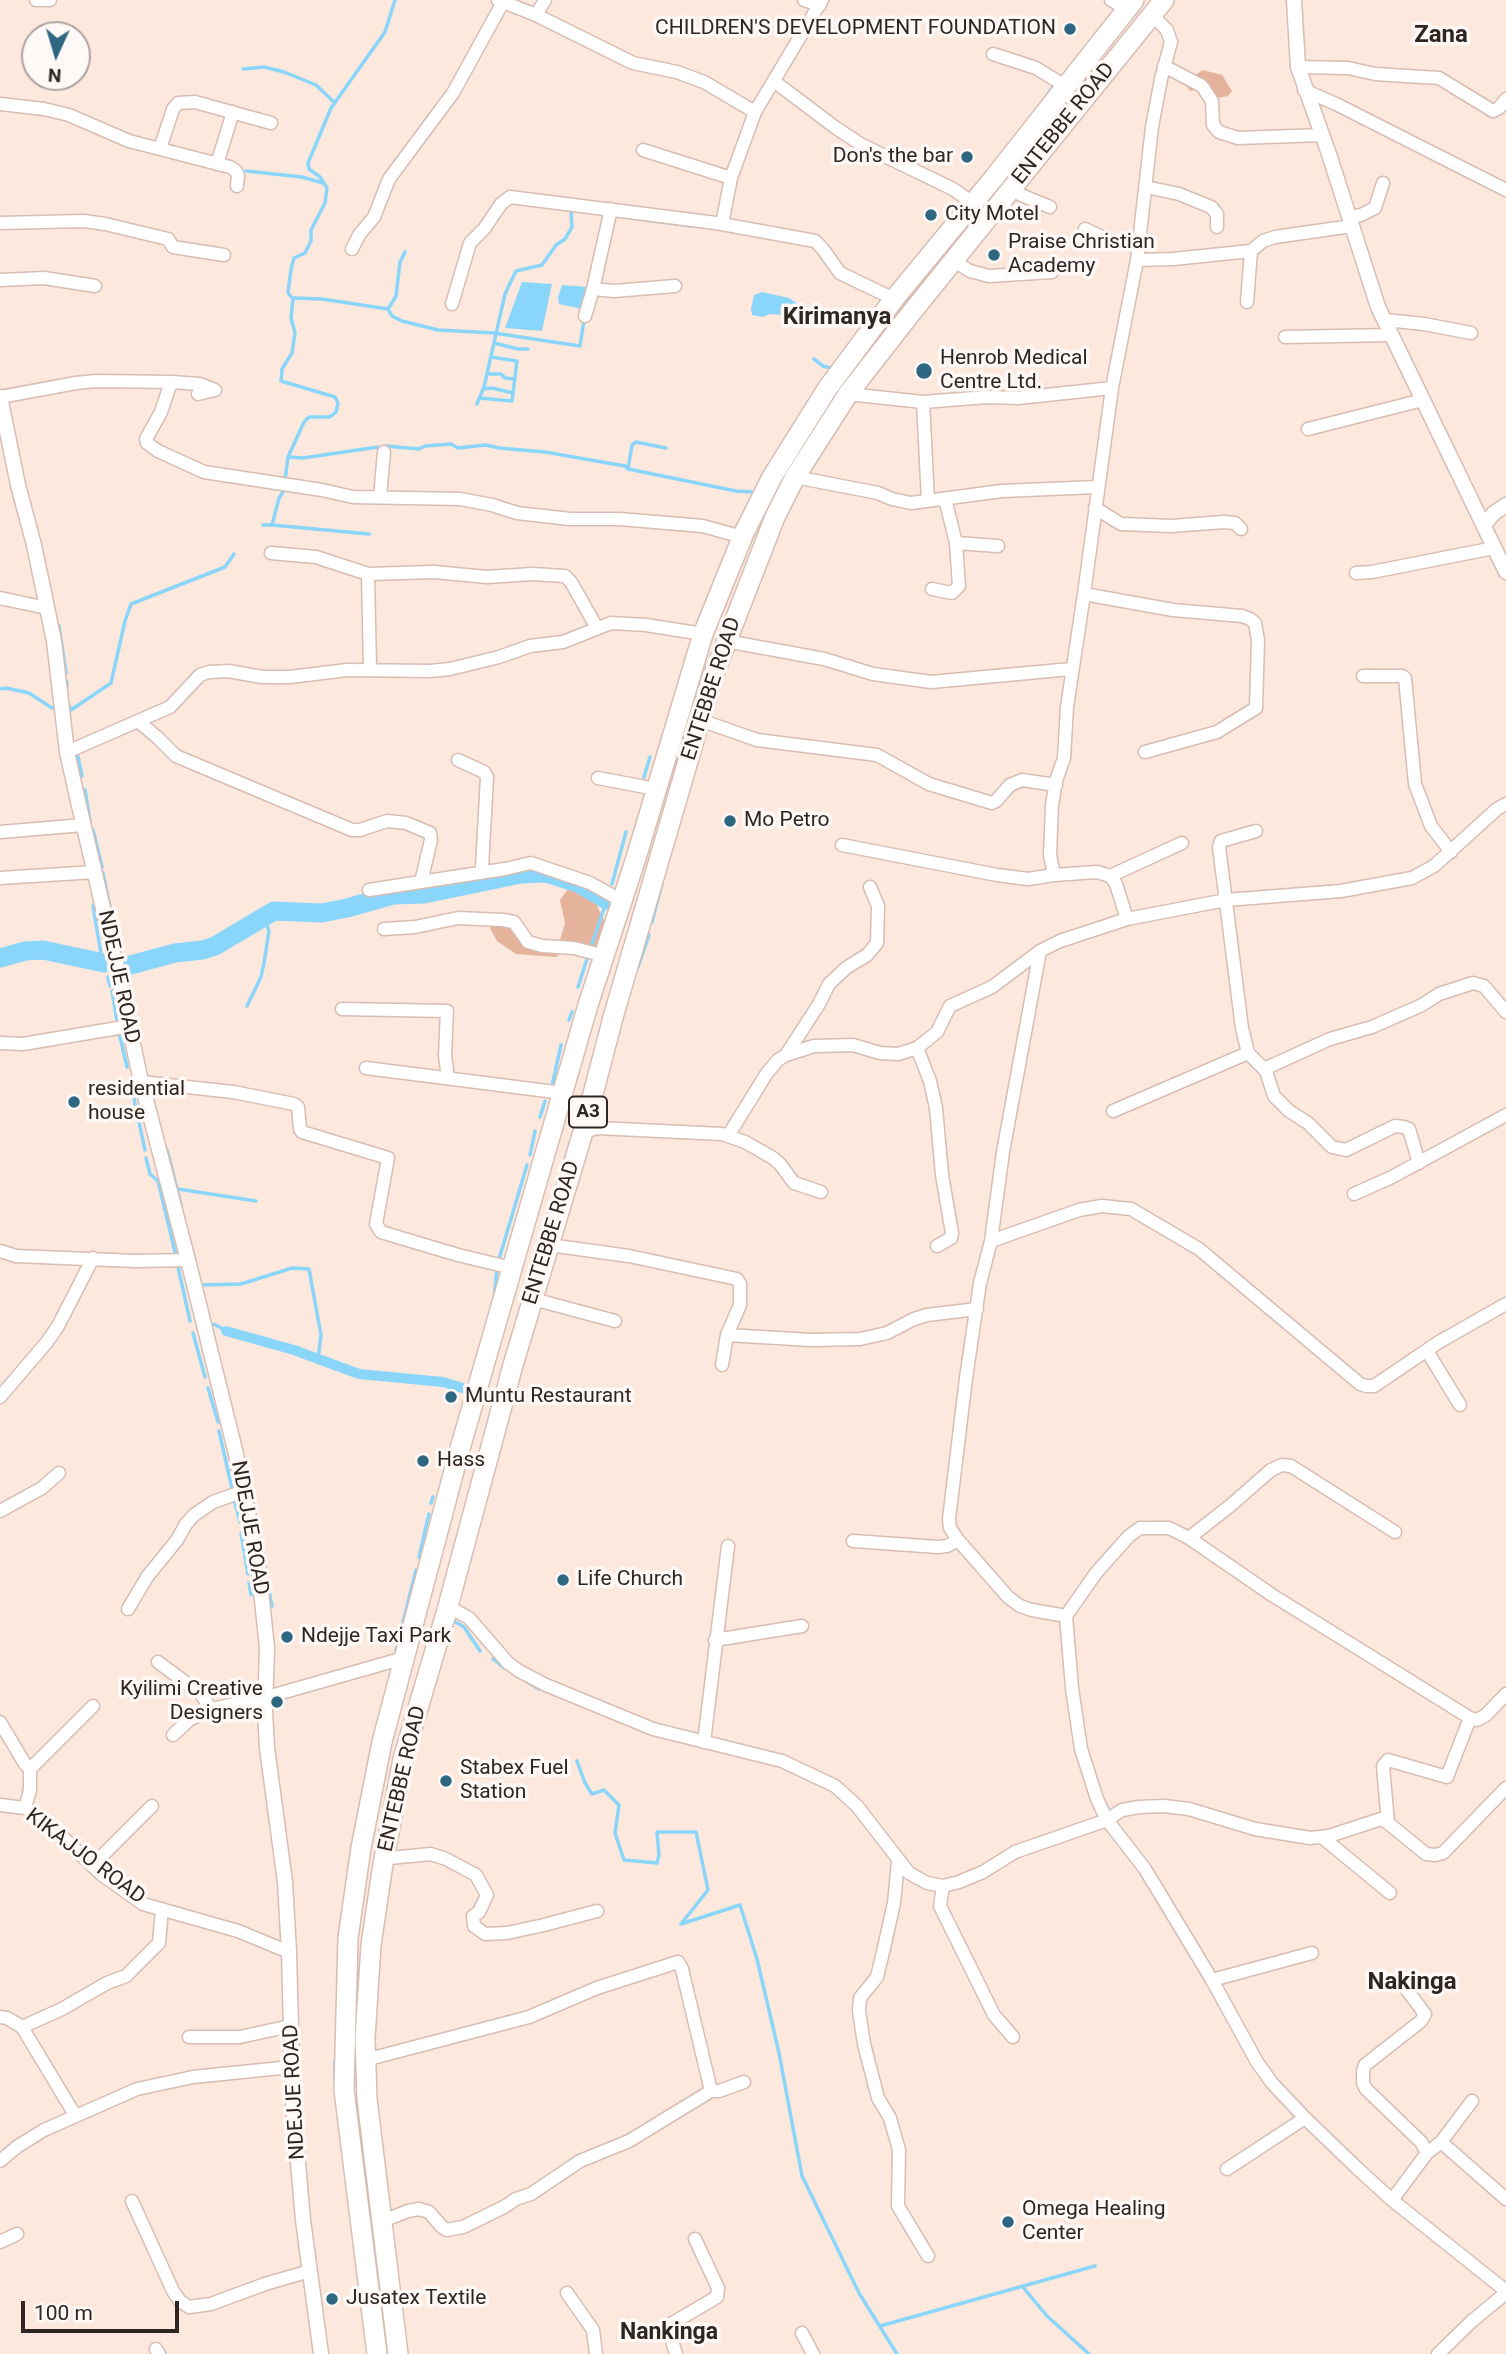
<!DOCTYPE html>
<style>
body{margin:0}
#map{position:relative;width:1506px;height:2354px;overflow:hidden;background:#fde8de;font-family:Roboto,sans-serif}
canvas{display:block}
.north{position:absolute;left:21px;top:21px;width:70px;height:70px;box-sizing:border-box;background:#fef9f6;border:2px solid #aba4a1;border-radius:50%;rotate:184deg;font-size:19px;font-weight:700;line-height:28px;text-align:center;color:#2f2521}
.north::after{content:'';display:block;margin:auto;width:24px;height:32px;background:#2e6781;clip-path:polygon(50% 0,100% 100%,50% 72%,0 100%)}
.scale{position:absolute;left:21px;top:2301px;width:158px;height:32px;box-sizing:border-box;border:4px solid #2f2521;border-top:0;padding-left:9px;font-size:21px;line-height:24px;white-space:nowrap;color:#2f2521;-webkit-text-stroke:5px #fef9f6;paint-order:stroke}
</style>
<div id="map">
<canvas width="1506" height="2354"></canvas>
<div class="north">N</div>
<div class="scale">100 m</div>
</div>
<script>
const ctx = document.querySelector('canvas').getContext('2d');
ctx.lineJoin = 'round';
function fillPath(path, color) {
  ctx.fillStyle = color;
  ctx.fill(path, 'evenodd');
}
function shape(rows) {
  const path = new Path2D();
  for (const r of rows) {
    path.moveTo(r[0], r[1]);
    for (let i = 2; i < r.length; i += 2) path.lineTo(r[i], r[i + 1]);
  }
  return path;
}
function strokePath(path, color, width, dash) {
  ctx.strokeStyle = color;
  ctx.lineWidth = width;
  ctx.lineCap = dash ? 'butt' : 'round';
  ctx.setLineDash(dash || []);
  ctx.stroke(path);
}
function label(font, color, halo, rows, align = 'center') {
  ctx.font = font + ' Roboto,sans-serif';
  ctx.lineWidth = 7;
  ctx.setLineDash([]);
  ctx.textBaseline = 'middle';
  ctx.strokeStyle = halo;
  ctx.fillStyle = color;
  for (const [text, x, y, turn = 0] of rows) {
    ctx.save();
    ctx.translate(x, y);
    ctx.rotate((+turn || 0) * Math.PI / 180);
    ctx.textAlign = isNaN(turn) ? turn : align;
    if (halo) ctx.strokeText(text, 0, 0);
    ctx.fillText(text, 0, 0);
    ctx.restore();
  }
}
fillPath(shape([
 [1203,70,1222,75,1232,91,1228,96,1217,98,1199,89,1190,91,1184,82],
 [571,885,582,887,594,900,608,928,598,957,559,944,565,923,560,900],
 [494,922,506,922,558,953,557,957,516,954,497,941,490,928]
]), '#e5b29b');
fillPath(shape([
 [522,282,552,284,542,331,505,328],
 [562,285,587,287,582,309,559,304,558,297],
 [762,292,789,298,801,306,797,316,770,314,763,317,752,315,751,309,754,295]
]), '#8ad5fa');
strokePath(shape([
 [243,69,264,67,284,72,316,85,335,103],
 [1046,97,1052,88],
 [246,171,302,177,323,183],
 [624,217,692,226],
 [294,298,322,299,388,309,396,296,400,262,405,252],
 [388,309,392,316,402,321,438,330,494,333,580,346,584,320],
 [494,343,518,349,528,349],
 [814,359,823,366,830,368],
 [487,374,501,374,505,378,515,379],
 [483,389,492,388,513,393],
 [479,398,512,401,517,361,491,357],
 [477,404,484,387,505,294,516,271,542,265,556,245,565,239,572,227,571,212,574,208],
 [386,446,419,449,425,446,451,444,458,448,486,445,499,448,545,452,625,466,628,469,638,471,736,491,752,492],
 [288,457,303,458,378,447],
 [628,469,632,445,636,442,666,448],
 [285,480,288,457,304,422,309,417,330,417,336,412,338,403,335,397,281,381,282,369,292,353,295,333,291,318,293,299,288,293,291,269,294,258,305,253,311,241,311,230,325,203,327,188,320,177,309,169,308,163,331,108,385,32,395,0],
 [263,525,272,525,279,498,285,489],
 [272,525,369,534],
 [59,626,66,673],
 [0,689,6,688,29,693,52,708],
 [66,694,67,682],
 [67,701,71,710,111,683,125,621,131,604,225,567,234,554],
 [78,756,82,776],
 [644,777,650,757],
 [85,790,90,821],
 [93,830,102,867],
 [103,873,111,912],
 [612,884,626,832],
 [93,906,101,954],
 [652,922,662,883],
 [591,947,607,900],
 [638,967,649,935],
 [108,977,110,986],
 [578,987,588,956],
 [112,991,117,1021],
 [247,1006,261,977,264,963,269,931,264,916],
 [569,1020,572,1012],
 [119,1032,127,1067],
 [130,1080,145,1150],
 [552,1086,561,1045],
 [540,1117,545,1101],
 [167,1150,181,1205],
 [530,1155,535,1131],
 [146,1158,150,1174,158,1181,176,1256],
 [178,1189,256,1201],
 [499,1259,527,1165],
 [178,1267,190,1321],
 [200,1285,241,1284,292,1268,309,1269,321,1335,318,1359],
 [494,1300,497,1269],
 [210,1326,214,1324,226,1331],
 [193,1333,205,1377],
 [208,1388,218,1422],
 [219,1431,232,1488],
 [235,1502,240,1522],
 [431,1503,433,1497],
 [241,1533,248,1574],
 [419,1557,429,1514],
 [249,1583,251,1595],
 [269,1591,272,1606],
 [452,1620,464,1627,480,1651],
 [396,1651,416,1570],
 [493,1659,504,1668],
 [529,1683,539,1689],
 [577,1761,585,1783,592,1794,604,1790,619,1805,615,1833,624,1860,657,1863,659,1855,657,1832,696,1832,708,1890,681,1924,740,1905,757,1959,779,2053,802,2176,859,2293,897,2354],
 [335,2060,335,2077],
 [1022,2286,1047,2316,1089,2354],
 [880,2326,1095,2266]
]), '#8ad5fa', 3.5);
strokePath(shape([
 [226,1331,294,1350,359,1374,443,1382,472,1391]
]), '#8ad5fa', 10);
strokePath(shape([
 [0,958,25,951,43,950,104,963],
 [123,967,175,953,203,950,215,946,274,911,322,913,347,908,393,895,424,894,521,874,546,873,580,884,607,900]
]), '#8ad5fa', 19);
const minor = shape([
 [36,0,50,0],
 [498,0,536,15,633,63,677,72,704,82,755,112],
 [804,0,820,5],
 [1111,0,1127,9],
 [536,15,545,0],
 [993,54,1036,68,1065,86],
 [1164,66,1202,86,1212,101,1213,125,1219,132,1238,138,1322,135],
 [1298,67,1348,68,1375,74,1439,78,1493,111,1499,108,1506,99],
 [775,82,836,128,862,145,953,189,973,203],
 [1304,90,1336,104,1506,190],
 [0,104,44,109,69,115,129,141,230,167,236,171,238,176,237,186],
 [160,149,173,109,178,103,195,102,271,123],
 [643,150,731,178],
 [217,164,233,112],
 [1146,187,1179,194,1211,207,1217,214,1217,227],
 [1013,188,1021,195,1050,207],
 [1350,217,1361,215,1375,208,1383,183],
 [0,223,84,221,105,224,168,239,173,247,224,255],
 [722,224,731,178,755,112,822,0],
 [1085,229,1110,241,1138,245],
 [352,249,359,235,374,217,389,179,453,93,503,2],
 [1137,260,1173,259,1251,251,1263,241,1275,237,1352,226],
 [954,261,970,271,989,276,1052,272],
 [0,280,44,278,95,286],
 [593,289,614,291,675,286],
 [1247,302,1251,251],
 [452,304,470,243,484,229,501,204,510,197,716,223,815,241,822,248,840,273,894,299],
 [585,316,593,289,611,209],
 [1385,320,1424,324,1471,333],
 [1285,337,1392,335],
 [171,382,161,412,146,439,147,443,158,451,204,472,322,490,353,497,460,499,492,505,517,513,570,519,619,519,703,526,742,537],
 [848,394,923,402,987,397,1018,398,1112,388],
 [0,397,76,383,96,381,171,382,200,384,215,390,198,394],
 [923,402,928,501],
 [1308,429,1423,400],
 [795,477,878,493,892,499,911,503,1002,491,1097,487],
 [380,497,384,452],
 [1095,508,1121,524,1171,526,1224,522,1235,523,1241,529],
 [956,543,998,546],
 [271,553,316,557,368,574,434,572,487,577,532,574,565,576,571,582,597,628],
 [1356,573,1372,572,1494,548],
 [368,574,370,669],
 [932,589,952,593,959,586,956,543,945,499],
 [1084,594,1173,610,1242,616,1250,619,1255,623,1258,640,1256,708,1217,732,1145,752],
 [0,598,47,608],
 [726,641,824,659,873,674,931,682,1071,669],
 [1363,676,1402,676,1405,678,1415,784,1431,826,1451,852],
 [700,720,757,740,877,755,929,784,992,803,996,801,1010,785,1022,780,1056,785],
 [138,721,158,738,176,756,352,830,360,830,387,821,406,823,430,833,431,840,421,882],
 [67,752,170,707,200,675,209,672,228,671,262,677,290,677,347,670,430,671,450,669,499,657,530,646,563,642,611,623,646,625,703,634],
 [458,760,484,772,487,777,482,867,487,872],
 [598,778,656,789],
 [1256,831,1221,841,1219,847,1242,1028,1248,1053,1266,1071,1274,1096,1289,1111,1308,1123,1332,1147,1346,1150,1395,1126,1404,1127,1409,1129,1419,1163],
 [0,832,83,825],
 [842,845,997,875,1028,879,1054,875],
 [1110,876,1182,843],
 [0,878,95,872],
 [369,890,505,869,531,863,590,883,622,901],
 [1127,919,1116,884,1110,876,1097,872,1054,875,1050,855,1052,805,1056,781,1064,758,1067,707,1084,594,1112,388,1137,260,1152,127,1161,79,1171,42,1167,30,1152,15],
 [384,929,415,927,458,918,503,920,514,922,528,942,542,946,574,948,605,956],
 [1040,951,1003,1152,991,1241,980,1283,966,1378,949,1519,950,1528,958,1540,1008,1597,1020,1606,1032,1610,1066,1616],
 [342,1009,447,1011,445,1055,448,1078],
 [0,1043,23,1044,130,1026],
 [917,1048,930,1081,936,1108,942,1175,952,1233,951,1238,937,1246],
 [786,1055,819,1004,829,984,846,968,867,955,877,943,878,906,870,887],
 [366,1068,563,1093],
 [1264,1069,1330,1039,1372,1027,1422,1005,1439,994,1473,983,1484,986,1506,1012],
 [141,1082,233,1092,294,1104,298,1107,300,1129,302,1132,388,1158,376,1224,381,1232,458,1255,512,1268],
 [1113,1111,1248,1053],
 [583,1132,598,1128,722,1134,745,1142,773,1158,780,1164,794,1183,821,1192],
 [728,1136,767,1073,778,1060,786,1055,814,1046,853,1045,880,1053,898,1054,917,1048,937,1032,950,1006,992,987,1040,951,1060,941,1127,919,1226,900,1341,891,1412,878,1434,866,1497,809,1506,804],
 [1354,1194,1392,1177,1506,1115],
 [991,1241,1079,1210,1102,1206,1131,1209,1199,1249,1360,1384,1366,1386,1374,1386,1439,1342,1506,1304],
 [549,1245,629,1256,737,1279,740,1284,740,1305,727,1335],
 [0,1251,16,1256,136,1261,188,1260],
 [533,1299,615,1321],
 [1427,1351,1460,1405],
 [722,1365,727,1335,811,1340,860,1339,887,1333,914,1319,927,1315,977,1309],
 [0,1397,47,1342,58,1326,93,1258],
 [0,1511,42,1488,59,1473],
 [1189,1538,1231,1505,1271,1470,1282,1465,1291,1466,1395,1532],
 [853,1541,938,1547,947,1546,958,1540],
 [128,1609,147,1577,177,1540,186,1524,194,1515,213,1502,244,1491],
 [447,1610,449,1607,469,1618,508,1663,519,1671,546,1685,653,1729,782,1761,835,1786,857,1806,909,1873,927,1883,943,1886,959,1882,983,1872,1015,1852,1107,1820,1122,1810,1139,1807,1164,1806,1189,1809,1255,1829,1310,1838,1329,1836,1381,1819,1388,1823,1426,1854,1435,1855,1443,1853,1506,1788],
 [715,1640,802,1626],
 [158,1662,201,1694,211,1709],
 [1506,1694,1486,1715,1477,1720,1470,1718,1272,1595,1189,1538,1169,1528,1140,1528,1129,1536,1096,1573,1066,1616,1072,1688,1081,1749,1097,1799,1107,1820,1145,1869,1212,1980,1257,2062,1272,2083,1305,2118,1358,2169,1392,2200,1506,2291],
 [0,1722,25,1764,30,1769,30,1790,25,1808],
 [173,1735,189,1720,211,1709,267,1697,404,1658],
 [704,1742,728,1546],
 [30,1769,93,1706],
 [0,1805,25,1808,34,1813,50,1825,101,1874,143,1904,238,1931,289,1952],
 [1388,1823,1383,1766,1388,1760,1447,1777,1470,1718],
 [1322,1837,1390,1893],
 [898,1861,894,1903,883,1952,877,1977,860,1998,859,2011,864,2044,878,2098,890,2118,899,2150,898,2206,928,2256],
 [383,1864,389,1858,431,1854,446,1859,476,1875,487,1895,479,1912,473,1916,474,1926,485,1934,507,1933,544,1925,597,1911],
 [92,1866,152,1806],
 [943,1886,940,1906,994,2015,1013,2037],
 [1212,1980,1312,1953],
 [1407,1990,1425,2014,1421,2021,1365,2065,1363,2071,1363,2083,1366,2089,1421,2142,1427,2153],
 [0,2017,7,2018,22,2027,75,2115],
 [22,2027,62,2009,107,1983,126,1976,159,1943,162,1909],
 [189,2037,240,2037,290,2026],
 [365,2060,529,2017,597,1988,678,1962,682,1969,711,2091],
 [1441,2142,1472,2101],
 [0,2161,18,2146,44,2130,137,2089,193,2077,291,2067],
 [1227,2169,1305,2118],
 [1392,2200,1427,2153,1441,2142,1506,2199],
 [132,2201,173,2291,180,2301,189,2307,211,2304,265,2284,310,2271],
 [380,2222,408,2211,419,2209,429,2212,442,2227,447,2230,463,2227,504,2207,516,2199,531,2194,580,2161,629,2141,711,2091,719,2091,744,2082],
 [0,2242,17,2234],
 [567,2293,593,2330,596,2354],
 [802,2333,813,2354],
 [156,2349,159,2354],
 [676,2354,669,2331,671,2324,717,2297,718,2288,695,2239],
 [1438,2354,1472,2321,1506,2293]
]);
const tertiary = shape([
 [1294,0,1298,67,1329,154,1378,307,1506,572],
 [0,397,18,485,34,545,54,641,67,752,77,797,117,968,140,1077,188,1260,236,1454,258,1562,267,1648,265,1711,267,1748,285,1882,289,1952,293,2106,303,2220,321,2354],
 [1484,525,1494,513,1506,505]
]);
const primary = shape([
 [377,2354,344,2090,348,1938,361,1848,382,1742,459,1452,588,1005,636,858,703,634,744,533,772,477,827,389,894,299,993,179,1134,0],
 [398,2354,367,2099,365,2038,371,1945,383,1864,403,1759,447,1610,513,1365,583,1132,614,1014,712,679,775,517,795,477,848,394,912,312,1164,0]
]);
strokePath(minor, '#d7bdb2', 15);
strokePath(tertiary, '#d7bdb2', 17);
strokePath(primary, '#d7bdb2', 22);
strokePath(minor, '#fff', 12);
strokePath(tertiary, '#fff', 14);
strokePath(primary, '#fff', 19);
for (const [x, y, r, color] of [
 [1070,29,7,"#2e6781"],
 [967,157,7,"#2e6781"],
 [931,215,7,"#2e6781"],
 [994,255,7,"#2e6781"],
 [924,371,9,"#2e6781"],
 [730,821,7,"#2e6781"],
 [74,1102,7,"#2e6781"],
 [451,1397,7,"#2e6781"],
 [423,1461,7,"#2e6781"],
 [563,1580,7,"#2e6781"],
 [287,1637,7,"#2e6781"],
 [277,1702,7,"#2e6781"],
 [446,1781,7,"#2e6781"],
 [1008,2222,7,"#2e6781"],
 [332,2299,7,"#2e6781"]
]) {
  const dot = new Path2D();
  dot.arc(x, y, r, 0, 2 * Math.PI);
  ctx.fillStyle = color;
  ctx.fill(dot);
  strokePath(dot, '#fef9f6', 2.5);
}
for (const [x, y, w] of [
 [588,1112,38]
]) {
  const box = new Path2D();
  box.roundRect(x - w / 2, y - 15.5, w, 31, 5);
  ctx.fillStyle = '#fef9f6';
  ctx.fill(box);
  strokePath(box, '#2f2521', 2);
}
label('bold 19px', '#2f2521', null, [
 ["A3",588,1112]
]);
label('21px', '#2f2521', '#fef9f6', [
 ["CHILDREN'S DEVELOPMENT FOUNDATION",1056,29,"right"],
 ["Don's the bar",953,157,"right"],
 ["City Motel",945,215],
 ["Praise Christian",1008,243],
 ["Academy",1008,267],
 ["Henrob Medical",940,359],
 ["Centre Ltd.",940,383],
 ["Mo Petro",744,821],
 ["residential",88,1090],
 ["house",88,1114],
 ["Muntu Restaurant",465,1397],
 ["Hass",437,1461],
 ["Life Church",577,1580],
 ["Ndejje Taxi Park",301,1637],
 ["Kyilimi Creative",263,1690,"right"],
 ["Designers",263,1714,"right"],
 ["Stabex Fuel",460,1769],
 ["Station",460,1793],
 ["Omega Healing",1022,2210],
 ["Center",1022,2234],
 ["Jusatex Textile",346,2299]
], 'left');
label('21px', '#2f2521', '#fef9f6', [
 ["ENTEBBE ROAD",1064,124,-51],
 ["ENTEBBE ROAD",712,689,-72],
 ["NDEJJE ROAD",118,977,78],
 ["ENTEBBE ROAD",552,1233,-73],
 ["NDEJJE ROAD",249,1528,80],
 ["ENTEBBE ROAD",403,1779,-77],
 ["KIKAJJO ROAD",85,1857,37],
 ["NDEJJE ROAD",295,2092,-93]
]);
label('bold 23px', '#2f2521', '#fef9f6', [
 ["Nankinga",669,2333]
]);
label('bold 24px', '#2f2521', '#fef9f6', [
 ["Zana",1441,36],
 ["Kirimanya",837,318],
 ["Nakinga",1412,1983]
]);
</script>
